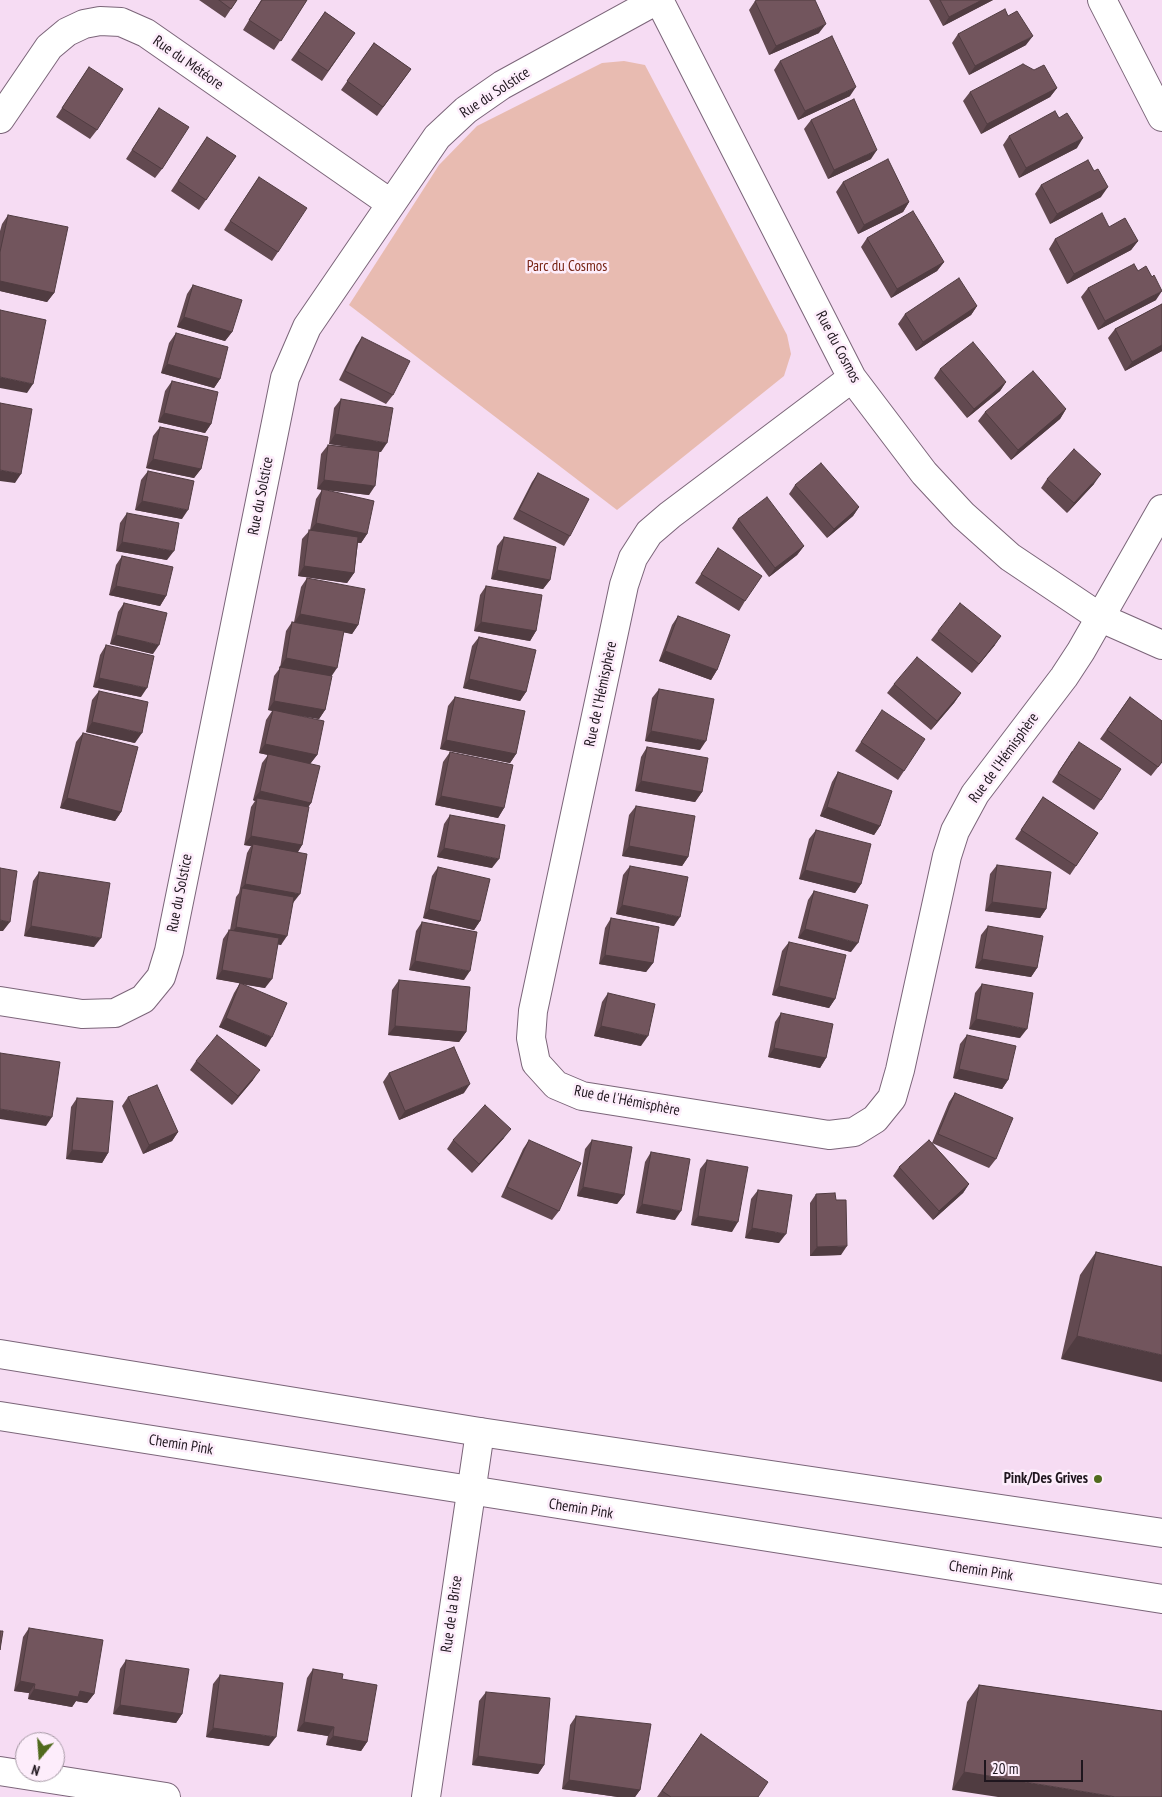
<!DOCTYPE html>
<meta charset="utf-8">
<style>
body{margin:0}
#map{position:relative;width:1162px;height:1797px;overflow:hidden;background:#f6dcf3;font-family:"PT Sans Narrow",sans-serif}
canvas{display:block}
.north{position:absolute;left:15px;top:1732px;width:50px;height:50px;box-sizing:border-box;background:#fdedfb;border:1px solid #a497a3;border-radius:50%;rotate:198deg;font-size:14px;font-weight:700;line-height:20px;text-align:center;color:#1f161e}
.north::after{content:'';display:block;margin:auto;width:18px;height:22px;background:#506a1d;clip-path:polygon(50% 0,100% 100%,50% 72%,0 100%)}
.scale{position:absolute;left:984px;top:1760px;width:99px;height:22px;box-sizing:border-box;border:2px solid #1f161e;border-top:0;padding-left:6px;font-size:15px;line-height:18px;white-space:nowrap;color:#1f161e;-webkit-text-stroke:4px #fdedfb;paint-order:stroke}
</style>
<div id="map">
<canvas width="1162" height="1797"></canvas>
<div class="north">N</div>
<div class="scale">20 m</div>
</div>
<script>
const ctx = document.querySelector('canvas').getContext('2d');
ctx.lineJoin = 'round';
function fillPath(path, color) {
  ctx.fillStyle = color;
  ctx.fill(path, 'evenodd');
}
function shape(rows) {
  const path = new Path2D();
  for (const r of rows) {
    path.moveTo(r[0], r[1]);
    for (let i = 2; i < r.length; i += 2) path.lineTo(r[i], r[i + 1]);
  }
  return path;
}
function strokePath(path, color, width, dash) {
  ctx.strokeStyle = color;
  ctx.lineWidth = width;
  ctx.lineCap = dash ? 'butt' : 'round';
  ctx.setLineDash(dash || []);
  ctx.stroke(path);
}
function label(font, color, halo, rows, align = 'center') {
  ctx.font = font + ' "PT Sans Narrow",sans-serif';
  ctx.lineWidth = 5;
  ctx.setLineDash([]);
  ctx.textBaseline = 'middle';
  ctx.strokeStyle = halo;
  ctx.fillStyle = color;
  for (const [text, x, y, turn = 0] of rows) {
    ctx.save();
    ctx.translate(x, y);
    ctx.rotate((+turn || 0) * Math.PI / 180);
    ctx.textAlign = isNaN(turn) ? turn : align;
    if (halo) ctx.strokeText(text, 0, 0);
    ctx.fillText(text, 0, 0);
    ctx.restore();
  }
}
fillPath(shape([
 [624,61,645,65,787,335,791,354,784,376,617,510,349,305,439,165,477,126,602,63]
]), '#e8bbb1');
const minor = shape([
 [659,0,852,378,924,473,963,515,1010,557,1101,618,1162,645],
 [1102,0,1162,117],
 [0,119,49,47,67,32,84,24,100,21,121,22,146,33,390,203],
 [852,378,670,515,649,533,633,558,624,585,533,1011,531,1038,536,1063,556,1085,582,1096,829,1135,854,1132,875,1119,892,1098,900,1070,947,856,955,831,975,794,1064,677,1081,651,1162,509],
 [0,1001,82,1014,115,1013,143,999,161,977,169,951,285,378,307,327,437,137,466,110,502,85,657,0],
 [0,1771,166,1797],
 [426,1797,480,1432]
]);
const secondary = shape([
 [0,1354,480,1432,1162,1533],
 [0,1416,1162,1599]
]);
strokePath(minor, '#7b6579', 30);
strokePath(secondary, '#7b6579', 30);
strokePath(minor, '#fff', 28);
strokePath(secondary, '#fff', 28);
fillPath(shape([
 [199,0,237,0,225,18],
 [261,0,307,0,274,50,243,30],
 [929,0,993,0,943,26],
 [755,1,819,33,769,55,749,10],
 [325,12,355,33,322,81,291,60],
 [1008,16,1026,45,969,75,952,43,958,34],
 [374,43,411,69,377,116,341,90],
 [780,61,850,96,798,120,774,70],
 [89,67,97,130,90,139,56,117],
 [1057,88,1050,97,981,134,963,101,970,92],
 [159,108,162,169,155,178,126,159],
 [1059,118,1077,148,1019,178,1003,145,1009,136],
 [811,120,871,159,828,179,804,129],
 [207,137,236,156,199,210,171,191],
 [1094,171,1101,197,1050,224,1035,194,1041,185],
 [259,177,278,252,272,261,224,230],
 [843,182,909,202,903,212,858,234,836,192],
 [8,215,54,293,47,302,0,291,0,231,2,224],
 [1109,227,1138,241,1131,250,1067,284,1049,249,1055,239],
 [867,238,944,262,937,271,891,298,861,247],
 [1138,271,1156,300,1098,330,1081,297,1088,288],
 [193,285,232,332,225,341,177,327,187,294],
 [1162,304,1162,351,1125,371,1108,338,1115,329],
 [977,306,971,315,916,351,898,324,905,314],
 [176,333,220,379,214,388,161,373,169,343],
 [362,337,393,395,386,404,339,380,356,346],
 [940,369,1006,382,1000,391,967,418,934,378],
 [172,381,211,424,205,433,158,422,165,391],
 [341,399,381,452,379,452,369,495,326,490,367,534,361,543,358,543,354,573,347,583,298,576,302,539,310,530,316,499,322,490,317,489,321,454,328,445,351,447,329,444,334,408],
 [1066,409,1060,419,1011,460,978,421,985,412],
 [160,427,201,469,194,478,146,468,153,436],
 [148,471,182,519,135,510,141,480],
 [538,473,570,536,564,546,513,519,532,482],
 [1047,479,1094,484,1067,513,1041,488],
 [795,485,859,507,853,516,827,538,789,494],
 [127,513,167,560,116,551,120,523],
 [738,519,804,546,797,555,769,577,732,528],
 [504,537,550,580,543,589,491,579,497,546],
 [718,548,745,601,739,611,695,583],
 [122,556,166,596,160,606,109,595,116,565],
 [307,578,358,625,352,634,344,632,331,676,325,710,319,719,294,715,317,755,310,764,311,803,308,807,302,845,298,852,293,903,281,945,278,944,265,988,240,984,266,1047,219,1027,234,993,240,983,216,979,223,939,229,930,230,930,236,897,239,893,247,853,251,846,244,845,251,807,255,801,253,800,262,763,268,755,259,753,266,720,272,711,268,710,274,676,280,668,286,631,292,622,294,622,301,587],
 [486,586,536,631,530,641,474,631,480,595],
 [124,603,153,654,110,644,118,612],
 [678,616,717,670,711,680,659,661,672,625],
 [938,631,995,645,972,673,931,640],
 [479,637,526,692,520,701,463,688,472,646],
 [106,645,141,697,93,687,100,655],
 [894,684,961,693,954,703,931,730,887,693],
 [659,689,700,750,645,741,652,698],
 [99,691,135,743,86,732,92,700],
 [455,697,516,754,510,763,440,749,448,706],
 [1130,697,1162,762,1151,776,1100,739],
 [876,719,904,771,898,780,855,751],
 [83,733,121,812,115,821,60,808,76,742],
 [647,747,702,792,695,802,635,791,641,757],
 [1072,751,1101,800,1094,810,1052,782],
 [450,752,504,808,498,818,435,805,443,762],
 [838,772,880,826,874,835,820,816,832,782],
 [1043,797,1098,833,1070,875,1015,839],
 [636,806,688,857,682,866,622,856,629,815],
 [450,815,492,868,437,857,444,824],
 [816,830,861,884,855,893,799,879,809,839],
 [997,865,1046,909,1040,918,985,911,990,874],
 [630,866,674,926,616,914,623,875],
 [438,867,480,921,474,930,423,918,432,876],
 [39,872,94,947,24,936,33,881],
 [814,891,851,952,798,938,808,900],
 [611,918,653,963,646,972,599,964,605,928],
 [422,922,464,980,409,970,416,931],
 [988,926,1037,968,1031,977,975,968,981,935],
 [789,942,835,999,829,1008,772,995,782,951],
 [399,980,466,1032,459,1042,388,1035,392,990],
 [982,984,1020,1038,969,1029,975,993],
 [608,993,641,1046,594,1036,602,1002],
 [781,1013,826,1058,820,1068,768,1057,775,1022],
 [967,1035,1008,1080,1002,1089,953,1078,960,1044],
 [196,1061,253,1080,232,1105,190,1070],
 [389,1073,464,1093,399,1120,383,1082],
 [955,1093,996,1159,989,1168,932,1143,969,1184,963,1193,933,1220,893,1176,899,1167,932,1143,949,1102],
 [128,1097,178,1132,172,1141,143,1154,122,1106],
 [77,1098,108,1153,102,1163,66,1159,71,1107],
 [504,1138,472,1173,447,1149,453,1140],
 [529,1140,559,1211,552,1220,501,1197,523,1149],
 [592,1140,624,1195,617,1204,577,1196,585,1149],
 [651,1152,675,1220,636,1213,645,1162],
 [707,1160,732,1232,691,1225,700,1169],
 [758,1190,779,1243,745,1238,751,1199],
 [816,1194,841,1255,810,1256,810,1203],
 [1096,1252,1162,1267,1061,1359,1080,1275],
 [29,1628,94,1694,87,1703,76,1701,72,1707,28,1699,29,1693,14,1691,23,1637],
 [126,1660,182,1714,176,1723,113,1714,120,1669],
 [313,1669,342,1679,367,1742,361,1751,326,1745,328,1736,297,1731,307,1678],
 [220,1675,269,1746,206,1737,213,1684],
 [979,1685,1162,1711,952,1790,967,1702],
 [486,1692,544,1765,538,1774,472,1765,479,1701],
 [576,1716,640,1790,635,1797,618,1797,562,1789,570,1725],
 [701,1734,758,1797,657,1797]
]), '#624950');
fillPath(shape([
 [982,0,993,0,943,26,949,17],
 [826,24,819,33,769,55,776,46],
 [1033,36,1026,45,969,75,975,66],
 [856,87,850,96,798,120,805,111],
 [1057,88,1050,97,981,134,987,124],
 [1083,138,1077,148,1019,178,1026,168],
 [877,150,871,159,828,179,834,170],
 [1108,187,1101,197,1050,224,1057,214],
 [909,202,903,212,858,234,864,225],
 [1138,241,1131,250,1067,284,1074,274],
 [944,262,937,271,891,298,897,289],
 [0,281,54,293,47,302,0,291],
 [1162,291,1156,300,1098,330,1105,321],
 [977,306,971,315,916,351,923,342],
 [184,317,232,332,225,341,177,327],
 [1162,345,1162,351,1125,371,1132,362],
 [167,364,220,379,214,388,161,373],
 [0,377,33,384,27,393,0,388],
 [1006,382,1000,391,967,418,974,409],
 [1066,409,1060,419,1011,460,1018,450],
 [164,413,211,424,205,433,158,422],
 [335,434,387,443,381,452,329,444],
 [153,459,201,469,194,478,146,468],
 [0,470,21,474,15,483,0,481],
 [1101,474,1094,484,1067,513,1074,503],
 [324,480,375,486,369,495,317,489],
 [142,501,188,510,182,519,135,510],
 [859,507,853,516,827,538,834,529],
 [316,523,367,534,361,543,309,532],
 [122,542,174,551,167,560,116,551],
 [804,546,797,555,769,577,775,568],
 [304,566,354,573,347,583,298,576],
 [497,570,550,580,543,589,491,579],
 [116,586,166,596,160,606,109,595],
 [300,614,358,625,352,634,294,623],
 [481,622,536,631,530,641,474,631],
 [116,635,159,645,153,654,110,644],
 [1001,636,995,645,972,673,979,664],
 [665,651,717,670,711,680,659,661],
 [286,658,337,668,331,677,279,668],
 [99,678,147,688,141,697,93,687],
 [469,679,526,692,520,701,463,688],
 [961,693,954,703,931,730,937,721],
 [274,701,325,710,319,719,268,710],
 [92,722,142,733,135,743,86,732],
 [651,731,706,741,700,750,645,741],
 [446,740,516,754,510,763,440,749],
 [265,744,317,755,310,764,259,753],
 [641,781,702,792,695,802,635,791],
 [260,791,311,803,305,812,257,798,255,801,253,800],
 [441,796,504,808,498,818,435,805],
 [67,798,121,812,115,821,60,808],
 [827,807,880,826,874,835,820,816],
 [251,836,302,845,296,855,253,844,251,846,244,845],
 [629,846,688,857,682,866,622,856],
 [444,848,499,859,492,868,437,857],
 [805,870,861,884,855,893,799,879],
 [245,884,300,894,293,903,242,888],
 [992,902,1046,909,1040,918,985,911],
 [622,905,680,917,674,926,616,914],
 [429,909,480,921,474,930,423,918],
 [0,920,10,922,3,931,0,931],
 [31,926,101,938,94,947,24,936],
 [236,927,287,936,281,945,229,936],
 [805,929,858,943,851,952,798,938],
 [605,955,653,963,646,972,599,964],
 [982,959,1037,968,1031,977,975,968],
 [415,961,470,971,464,980,409,970],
 [222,970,272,979,265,988,216,979],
 [779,986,835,999,829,1008,772,995],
 [226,1018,272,1037,266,1047,219,1027],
 [976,1019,1027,1029,1020,1038,969,1029],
 [395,1026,466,1032,459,1042,388,1035],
 [601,1026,648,1036,641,1046,594,1036],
 [774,1048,826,1058,820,1068,768,1057],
 [959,1069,1008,1080,1002,1089,953,1078],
 [260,1070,253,1080,232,1105,238,1096],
 [470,1084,464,1093,399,1120,405,1111],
 [0,1109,52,1117,46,1126,0,1119],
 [511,1129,504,1138,472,1173,479,1164],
 [178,1132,172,1141,143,1154,149,1145],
 [72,1150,108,1153,102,1163,66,1159],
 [969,1184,963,1193,933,1220,939,1211],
 [583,1187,624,1195,617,1204,577,1196],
 [642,1204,681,1211,675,1220,636,1213],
 [698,1216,738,1222,732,1232,691,1225],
 [752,1228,786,1234,779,1243,745,1238],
 [847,1246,841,1255,810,1256,817,1247],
 [1077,1336,1162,1355,1162,1382,1061,1359],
 [20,1681,35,1684,29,1693,14,1691],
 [34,1689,80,1691,94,1694,87,1703,76,1701,72,1707,28,1699],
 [120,1705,182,1714,176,1723,113,1714],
 [304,1722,334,1727,328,1736,297,1731],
 [213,1728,276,1737,269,1746,206,1737],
 [333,1736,367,1742,361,1751,326,1745],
 [478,1756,544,1765,538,1774,472,1765],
 [964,1772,1116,1797,998,1797,952,1790],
 [569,1780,640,1790,635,1797,618,1797,562,1789]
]), '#503c41');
const building = shape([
 [219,0,237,0,231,9,219,0],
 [262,0,307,0,281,41,249,20,262,0],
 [757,0,815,0,826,24,776,46,755,1,757,0],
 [940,0,982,0,949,17,940,0],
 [1005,9,1008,16,1017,11,1033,36,975,66,958,34,1005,9],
 [325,12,355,33,328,71,298,51,325,12],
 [832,36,856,87,805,111,780,61,832,36],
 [374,43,411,69,383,107,347,81,374,43],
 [1023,64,1034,70,1044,65,1057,88,987,124,970,92,1023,64],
 [89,67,123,89,97,130,62,108,89,67],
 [854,99,877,150,834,170,811,120,854,99],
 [159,108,189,127,162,169,132,150,159,108],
 [1055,111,1059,118,1067,113,1083,138,1026,168,1009,136,1055,111],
 [207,137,236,156,206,200,178,181,207,137],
 [888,159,909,202,864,225,843,182,888,159],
 [1088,160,1094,171,1098,169,1108,187,1057,214,1041,185,1088,160],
 [259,177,307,208,278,252,230,221,259,177],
 [913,211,944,262,897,289,867,238,913,211],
 [1102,213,1109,227,1125,218,1138,241,1074,274,1055,239,1102,213],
 [8,215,68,227,54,293,0,281,0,252,8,215],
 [1134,264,1138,271,1146,266,1152,277,1154,275,1162,291,1105,321,1088,288,1134,264],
 [959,278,977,306,923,342,905,314,959,278],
 [193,285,242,300,232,332,184,317,193,285],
 [1162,304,1162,345,1132,362,1115,329,1162,304],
 [0,310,46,320,33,384,0,377,0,310],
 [176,333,228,347,220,379,167,364,176,333],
 [362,337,410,361,393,395,345,371,362,337],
 [973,342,1006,382,974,409,940,369,973,342],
 [1033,371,1066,409,1018,450,985,412,1033,371],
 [172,381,218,392,211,424,164,413,172,381],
 [341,399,393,408,387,443,335,434,341,399],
 [0,403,32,409,21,474,0,470,0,403],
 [160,427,208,437,201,469,153,459,160,427],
 [328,445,379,451,375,486,324,480,328,445],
 [1074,449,1101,474,1074,503,1047,479,1074,449],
 [821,463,859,507,834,529,795,485,821,463],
 [148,471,194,481,188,510,142,501,148,471],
 [538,473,589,499,570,536,519,510,538,473],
 [322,489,374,501,367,534,316,523,322,489],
 [767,497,804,546,775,568,738,519,767,497],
 [127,513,179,523,174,551,122,542,127,513],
 [309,530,358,537,354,573,304,566,309,530],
 [504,537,556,547,550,580,497,570,504,537],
 [718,548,762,576,745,601,701,574,718,548],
 [122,556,173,567,166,596,116,586,122,556],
 [307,578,365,589,358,625,300,614,307,578],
 [486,586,542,595,536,631,481,622,486,586],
 [124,603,167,613,159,645,116,635,124,603],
 [960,603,1001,636,979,664,938,631,960,603],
 [678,616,730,635,717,670,665,651,678,616],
 [292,622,344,631,337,668,286,658,292,622],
 [479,637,536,650,526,692,469,679,479,637],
 [106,645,154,656,147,688,99,678,106,645],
 [917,657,961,693,937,721,894,684,917,657],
 [280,667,332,676,325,710,274,701,280,667],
 [659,689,714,699,706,741,651,731,659,689],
 [99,691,148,702,142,733,92,722,99,691],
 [455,697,525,711,516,754,446,740,455,697],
 [1130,697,1162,721,1162,762,1158,767,1107,730,1130,697],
 [273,710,324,721,317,755,265,744,273,710],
 [882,710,925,739,904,771,861,742,882,710],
 [83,733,138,747,121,812,67,798,83,733],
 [1079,742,1121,769,1101,800,1058,773,1079,742],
 [647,747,708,758,702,792,641,781,647,747],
 [450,752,513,765,504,808,441,796,450,752],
 [268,754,320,766,311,803,260,791,268,754],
 [838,772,892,791,880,826,827,807,838,772],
 [1043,797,1098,833,1076,866,1021,830,1043,797],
 [257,798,309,807,302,845,251,836,257,798],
 [636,806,695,816,688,857,629,846,636,806],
 [450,815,505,825,499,859,444,848,450,815],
 [816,830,871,844,861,884,805,870,816,830],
 [253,844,307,854,300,894,245,884,253,844],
 [997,865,1051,872,1046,909,992,902,997,865],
 [630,866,688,877,680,917,622,905,630,866],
 [438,867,490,879,480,921,429,909,438,867],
 [0,868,17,871,10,922,0,920,0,868],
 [39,872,110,883,101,938,31,926,39,872],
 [242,888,294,897,287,936,236,927,242,888],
 [814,891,868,905,858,943,805,929,814,891],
 [611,918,659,927,653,963,605,955,611,918],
 [422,922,477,932,470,971,415,961,422,922],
 [988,926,1043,936,1037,968,982,959,988,926],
 [229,930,279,938,272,979,222,970,229,930],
 [789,942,846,955,835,999,779,986,789,942],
 [399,980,470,987,466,1032,395,1026,399,980],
 [240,983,287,1003,272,1037,226,1018,240,983],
 [982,984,1033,993,1027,1029,976,1019,982,984],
 [608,993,655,1004,648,1036,601,1026,608,993],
 [781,1013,833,1024,826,1058,774,1048,781,1013],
 [217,1035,260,1070,238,1096,196,1061,217,1035],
 [967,1035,1016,1046,1008,1080,959,1069,967,1035],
 [454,1047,470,1084,405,1111,389,1073,454,1047],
 [0,1053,60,1062,52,1117,0,1109,0,1053],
 [157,1085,178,1132,149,1145,128,1097,157,1085],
 [955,1093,1013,1118,996,1159,938,1134,955,1093],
 [77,1098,113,1101,108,1153,72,1150,77,1098],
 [485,1105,511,1129,479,1164,453,1140,485,1105],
 [529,1140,581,1163,559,1211,507,1187,529,1140],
 [592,1140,632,1147,624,1195,583,1187,592,1140],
 [929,1140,969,1184,939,1211,899,1167,929,1140],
 [651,1152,690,1159,681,1211,642,1204,651,1152],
 [707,1160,748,1167,738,1222,698,1216,707,1160],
 [758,1190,792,1195,786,1234,752,1228,758,1190],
 [835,1193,836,1200,846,1200,847,1246,817,1247,816,1194,835,1193],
 [1096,1252,1162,1267,1162,1355,1077,1336,1096,1252],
 [29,1628,103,1640,94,1694,80,1691,78,1697,34,1689,35,1684,20,1681,29,1628],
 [0,1631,3,1631,0,1650,0,1631],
 [126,1660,189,1669,182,1714,120,1705,126,1660],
 [313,1669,343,1674,342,1679,377,1685,367,1742,333,1736,334,1727,304,1722,313,1669],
 [220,1675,283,1683,276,1737,213,1728,220,1675],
 [979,1685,1162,1711,1162,1797,1116,1797,964,1772,979,1685],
 [486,1692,550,1698,544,1765,478,1756,486,1692],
 [576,1716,651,1724,640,1790,569,1780,576,1716],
 [701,1734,768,1782,758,1797,671,1797,662,1791,701,1734]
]);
fillPath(building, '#72555d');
strokePath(building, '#503c41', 1);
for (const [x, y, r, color] of [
 [1098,1479,5,"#506a1d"]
]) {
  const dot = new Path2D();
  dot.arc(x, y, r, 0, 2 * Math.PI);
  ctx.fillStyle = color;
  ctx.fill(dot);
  strokePath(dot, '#fdedfb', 2);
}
label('15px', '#1f161e', '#fdedfb', [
 ["Rue du Météore",188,63,35],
 ["Rue du Solstice",495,93,-33],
 ["Rue du Cosmos",838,347,62],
 ["Rue du Solstice",261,496,-79],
 ["Rue de l'Hémisphère",601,694,-78],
 ["Rue de l'Hémisphère",1004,758,-54],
 ["Rue du Solstice",180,893,-79],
 ["Rue de l'Hémisphère",627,1101,11],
 ["Chemin Pink",181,1445,9],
 ["Chemin Pink",581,1509,9],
 ["Chemin Pink",981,1571,9],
 ["Rue de la Brise",452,1614,-82]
]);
label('15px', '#772415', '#fdedfb', [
 ["Parc du Cosmos",567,267]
]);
label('bold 15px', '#1f161e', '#fdedfb', [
 ["Pink/Des Grives",1088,1479]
], 'right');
</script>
